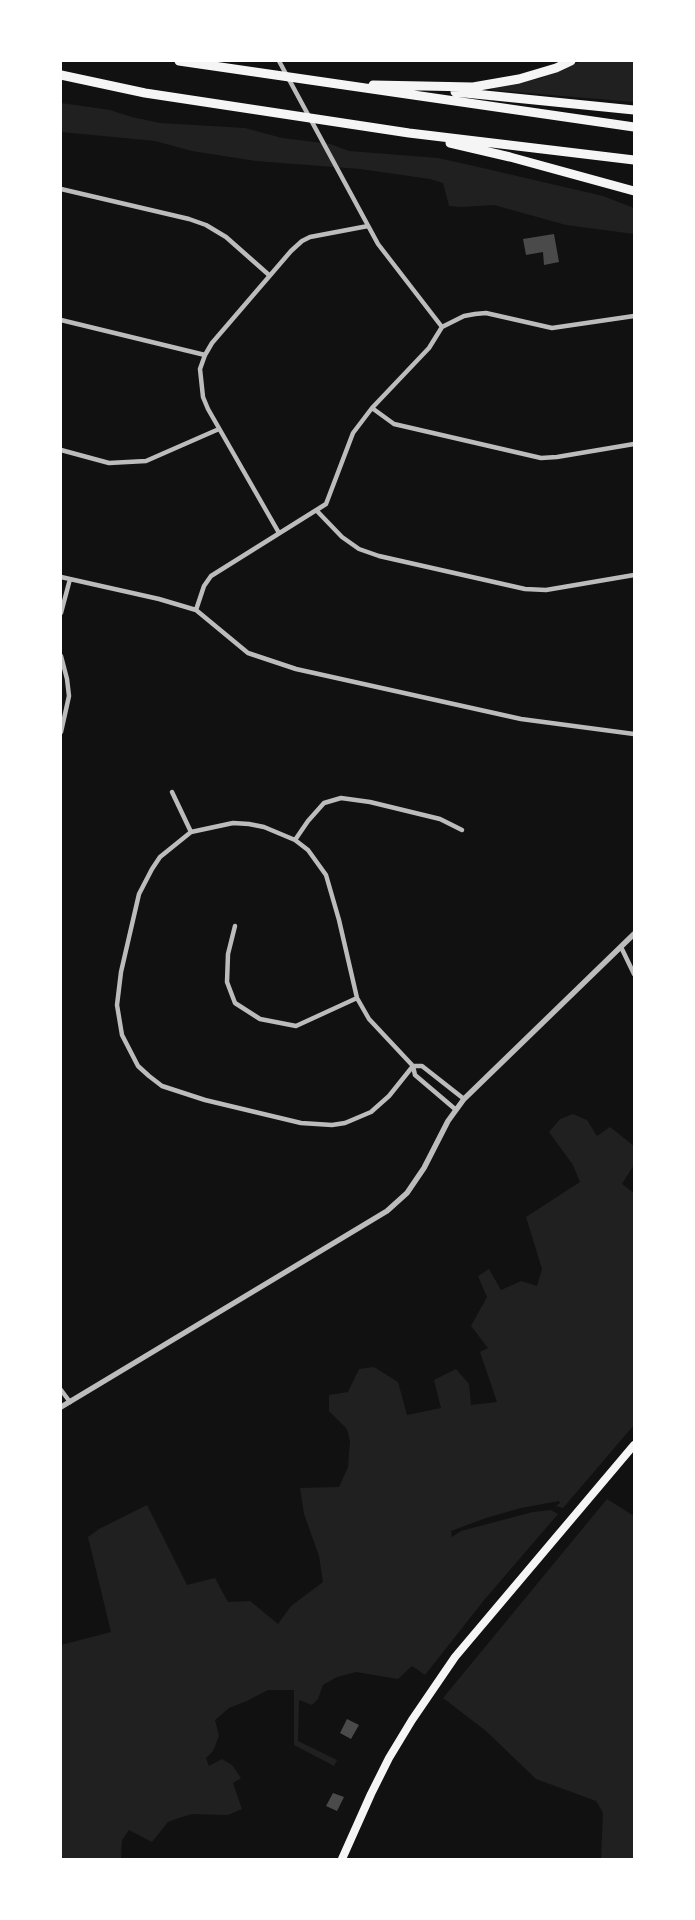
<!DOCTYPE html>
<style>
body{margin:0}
#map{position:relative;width:695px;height:1920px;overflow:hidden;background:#111;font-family:Manrope,sans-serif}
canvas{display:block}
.frame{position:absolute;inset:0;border:62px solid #fff;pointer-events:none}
</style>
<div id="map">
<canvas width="695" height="1920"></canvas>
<div class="frame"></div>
</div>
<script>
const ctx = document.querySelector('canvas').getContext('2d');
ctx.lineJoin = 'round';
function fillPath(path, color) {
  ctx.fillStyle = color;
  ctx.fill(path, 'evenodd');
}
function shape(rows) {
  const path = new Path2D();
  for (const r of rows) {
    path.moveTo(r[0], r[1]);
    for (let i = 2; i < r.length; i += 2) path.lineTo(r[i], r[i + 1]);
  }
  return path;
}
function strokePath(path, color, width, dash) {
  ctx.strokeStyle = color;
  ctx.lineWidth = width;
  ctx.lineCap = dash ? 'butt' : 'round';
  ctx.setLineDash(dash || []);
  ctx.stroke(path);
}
fillPath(shape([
 [582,61,634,61,634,102,492,90,493,88,541,78],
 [61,103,110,110,132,117,160,123,245,128,282,138,330,144,349,151,438,158,474,166,603,196,634,208,634,234,566,225,494,205,461,207,449,206,443,183,430,179,360,169,256,161,192,151,155,141,61,132],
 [573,1114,587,1120,597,1136,610,1127,634,1146,634,1165,622,1184,634,1193,634,1425,563,1508,556,1506,560,1503,559,1501,521,1508,486,1518,451,1531,452,1537,461,1531,533,1512,551,1510,558,1514,485,1599,425,1675,412,1666,398,1679,356,1672,337,1677,323,1685,318,1699,312,1705,299,1700,298,1741,337,1760,334,1766,294,1745,294,1690,268,1690,247,1701,229,1708,215,1720,219,1736,213,1751,206,1758,209,1766,222,1759,232,1765,241,1778,233,1783,242,1809,228,1815,192,1814,179,1818,168,1822,152,1842,129,1830,122,1840,121,1859,61,1859,61,1645,111,1632,88,1537,99,1529,147,1505,187,1585,215,1578,228,1602,250,1601,278,1624,291,1606,323,1582,319,1556,304,1514,300,1488,339,1487,348,1467,350,1441,347,1429,329,1411,329,1395,348,1392,359,1369,374,1367,398,1382,407,1415,441,1408,434,1380,456,1369,469,1384,471,1405,497,1402,480,1352,488,1348,471,1326,487,1297,478,1276,489,1269,501,1290,521,1281,537,1286,542,1269,526,1217,580,1182,573,1165,549,1132,560,1119],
 [607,1499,634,1516,634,1859,601,1859,603,1813,596,1801,536,1779,486,1731,443,1698]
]), '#202020');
fillPath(shape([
 [554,234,559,262,544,265,543,252,526,255,523,239],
 [347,1719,359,1725,351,1739,340,1733],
 [333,1793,344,1797,337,1811,326,1806]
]), '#4a4a4a');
strokePath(shape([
 [279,61,378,244,442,327],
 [61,189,189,219,206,225,226,237,269,275],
 [61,320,205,355],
 [442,327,464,316,475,314,486,313,552,328,634,316],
 [372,408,394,424,541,458,557,457,634,444],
 [61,450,109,463,146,461,219,429],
 [317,511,342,537,359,549,379,556,525,589,546,590,634,575],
 [279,533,208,409,203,397,200,369,205,355,212,343,291,251,302,241,310,237,368,226],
 [61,577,159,599,196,610,248,653,296,669,521,719,634,734],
 [196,610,204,586,211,576,326,504,353,433,372,408,429,348,442,327],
 [61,613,70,579],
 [61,656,67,679,69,696,61,732],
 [172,792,191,832],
 [295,840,308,821,324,803,341,798,370,802,440,819,462,830],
 [235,926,228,954,227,982,235,1003,260,1019,296,1026,357,998],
 [621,947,634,974],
 [413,1066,389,1096,371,1112,345,1123,332,1125,301,1123,205,1100,162,1086,149,1076,138,1066,122,1035,117,1005,121,972,139,894,152,869,160,857,191,832,233,823,249,824,264,827,295,840,308,850,326,875,339,920,357,998,369,1019,413,1066,415,1075,455,1109],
 [413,1066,422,1066,464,1099],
 [61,1390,70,1402]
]), '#bcbcbc', 4.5);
strokePath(shape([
 [61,1407,387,1211,407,1193,424,1168,448,1121,464,1099,634,934]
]), '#bcbcbc', 5.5);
strokePath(shape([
 [342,1859,371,1794,389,1758,412,1720,455,1657,634,1445]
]), '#f5f5f5', 8);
strokePath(shape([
 [179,61,634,127],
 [61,75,145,93,409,133,634,160],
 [373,85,473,87,519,79,556,68,571,61],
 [455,92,634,110],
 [450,143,510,157,634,191]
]), '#f5f5f5', 9);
</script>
